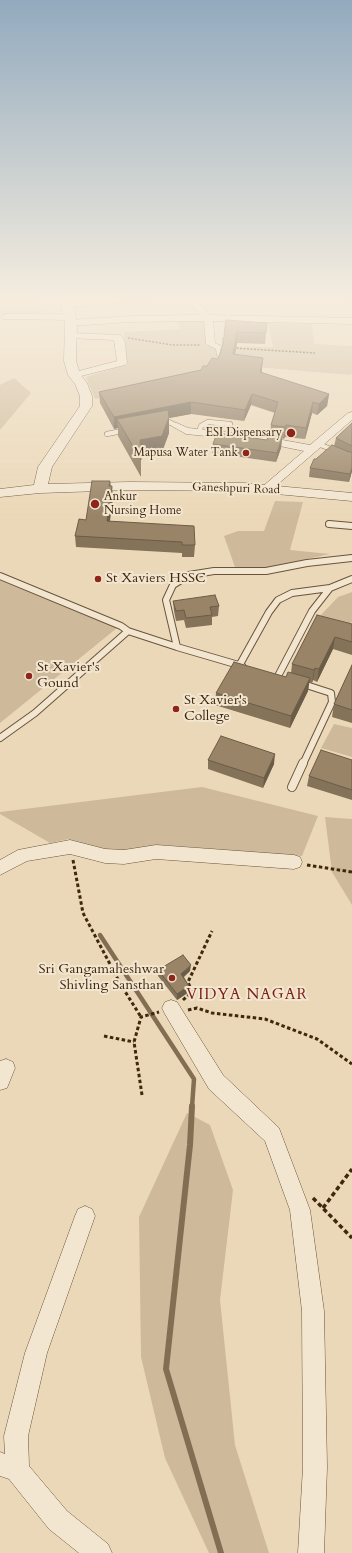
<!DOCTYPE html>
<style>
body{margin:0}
canvas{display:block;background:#ebd8b8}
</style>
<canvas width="352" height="1553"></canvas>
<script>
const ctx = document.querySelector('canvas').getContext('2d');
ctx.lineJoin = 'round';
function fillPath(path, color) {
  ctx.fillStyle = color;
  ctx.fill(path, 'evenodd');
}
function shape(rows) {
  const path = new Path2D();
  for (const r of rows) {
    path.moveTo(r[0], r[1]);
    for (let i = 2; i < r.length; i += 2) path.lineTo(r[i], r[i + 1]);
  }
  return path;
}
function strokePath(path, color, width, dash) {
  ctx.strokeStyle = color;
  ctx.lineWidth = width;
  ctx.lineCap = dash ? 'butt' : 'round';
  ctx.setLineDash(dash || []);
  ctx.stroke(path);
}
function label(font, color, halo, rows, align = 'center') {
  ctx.font = font + ' Cardo,serif';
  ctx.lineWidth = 4;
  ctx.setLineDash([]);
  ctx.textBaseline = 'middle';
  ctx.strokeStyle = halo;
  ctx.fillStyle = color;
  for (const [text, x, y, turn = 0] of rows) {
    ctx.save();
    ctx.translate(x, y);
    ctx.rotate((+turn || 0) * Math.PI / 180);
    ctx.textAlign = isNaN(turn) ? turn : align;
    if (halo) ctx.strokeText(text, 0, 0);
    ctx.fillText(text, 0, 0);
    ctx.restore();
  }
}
fillPath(shape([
 [0,298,41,298,39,314,0,315],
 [176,320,205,321,207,346,273,347,268,323,312,324,314,344,352,346,352,372,351,375,220,364,196,380,95,399,86,377,126,365,124,332,181,329],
 [14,378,31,393,0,430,0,385],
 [275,501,303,502,290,550,330,554,266,568,235,567,224,536,238,531,264,531],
 [0,580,117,628,0,723],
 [352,592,352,622,343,628,320,616,338,597],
 [334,724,352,728,352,757,321,748],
 [202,787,318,816,302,856,163,845,131,852,106,851,69,839,50,843,0,814,0,812],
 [325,817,352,819,352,905,332,872],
 [187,1113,210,1125,233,1190,220,1300,235,1445,269,1553,209,1553,165,1458,141,1357,139,1217]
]), '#ceba9b');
strokePath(shape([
 [100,935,194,1079,192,1107]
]), '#846e53', 4.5);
strokePath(shape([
 [192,1106,190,1145,166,1369,221,1553]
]), '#846e53', 6);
const serviceFar2 = shape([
 [218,347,219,354],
 [161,424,169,422,177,426],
 [199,432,201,426,208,422,230,424],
 [107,434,127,430],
 [318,444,336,451]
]);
const serviceFar1 = shape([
 [329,524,352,526],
 [0,576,121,626,128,631,177,647],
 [239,666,269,612,278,600,292,593,330,588],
 [242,666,177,647,166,600,173,585,189,575,214,571,266,571,307,563,352,558],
 [278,676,312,611,330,588,352,579],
 [300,683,331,693,332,702,303,764],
 [0,738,35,713,128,631]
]);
const service = shape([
 [292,787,303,763]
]);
const minor = shape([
 [111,298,153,298,149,301,68,307,64,304,68,301,111,298],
 [190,298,198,298,198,302,210,315,352,318,352,324,213,321,215,343,223,347,218,350,206,344,204,321,131,322,71,326,66,323,71,320,131,316,201,315,190,303,190,298],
 [342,298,352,298,352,301,346,301,342,298],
 [6,314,70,314,74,317,70,320,3,319,2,317,3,315,6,314],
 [70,333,121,335,125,343,127,363,125,365,77,377,71,377,69,375,71,373,117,361,114,340,67,338,65,336,67,334,70,333],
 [352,412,352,420,270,491,266,492,260,489,262,487,304,451,255,441,186,434,172,426,177,423,188,428,255,435,310,445,348,413,352,412],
 [70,840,105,849,124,850,156,845,294,855,300,857,302,862,300,867,294,869,156,859,124,864,105,863,70,854,27,861,0,875,0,860,18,850,70,840],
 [171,1000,177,1002,223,1075,279,1128,310,1210,324,1311,327,1467,324,1553,298,1553,303,1467,302,1311,290,1210,265,1141,209,1089,165,1014,162,1008,165,1002,171,1000],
 [6,1059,13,1062,15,1068,7,1088,0,1090,0,1061,6,1059],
 [85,1206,92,1209,95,1216,47,1353,28,1436,29,1466,67,1511,108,1544,112,1553,79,1553,49,1529,9,1479,0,1476,0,1452,5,1454,4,1436,25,1353,75,1216,78,1209,85,1206]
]);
const tertiary = shape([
 [60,298,72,298,77,323,76,361,80,374,87,383,92,396,92,406,52,467,48,484,130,482,244,483,352,493,352,501,244,491,130,490,40,493,0,497,0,489,34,485,38,467,80,406,80,396,75,384,68,375,64,361,65,323,60,298]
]);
strokePath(serviceFar2, '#6b543a', 5.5);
strokePath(serviceFar1, '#6b543a', 8);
strokePath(service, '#6b543a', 10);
strokePath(minor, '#6b543a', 1);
strokePath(tertiary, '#6b543a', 1);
strokePath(shape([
 [128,338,173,345,200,345],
 [233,348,315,353]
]), '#402810', 1.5, [2, 1.5]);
strokePath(shape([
 [73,860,83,913,121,985,141,1017],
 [307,865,352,872],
 [183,1000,192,992,188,982,212,931],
 [188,1010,197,1008,212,1013,265,1019,317,1039,352,1064],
 [104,1036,134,1042],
 [142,1095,134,1042,141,1017,159,1012]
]), '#402810', 3, [3.5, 2.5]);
strokePath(shape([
 [313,1198,352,1238],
 [323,1208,352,1169]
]), '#402810', 3.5, [4.5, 3]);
strokePath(serviceFar2, '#f2e6d1', 4.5);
strokePath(serviceFar1, '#f2e6d1', 6);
strokePath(service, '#f2e6d1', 8);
fillPath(minor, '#f2e6d1');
fillPath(tertiary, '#f2e6d1');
fillPath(shape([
 [267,323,265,344,237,343,235,354,262,369,262,373,329,394,327,406,317,415,312,413,305,439,285,437,284,439,282,438,281,448,276,462,212,453,213,444,267,440,270,436,271,425,275,413,251,405,244,421,191,414,169,418,169,433,162,452,141,457,141,477,118,436,118,428,114,429,100,403,99,392,201,370,218,359,222,346,224,334],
 [352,423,352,471,349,482,309,477,310,468,316,459,341,449,334,446,336,438],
 [110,481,111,486,113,497,110,521,195,545,194,557,182,557,182,553,76,547,75,536,86,520],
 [173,601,219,606,218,616,212,617,212,625,186,628,184,620,176,621,174,611],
 [352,624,352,655,333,649,317,682,313,680,312,683,309,682,308,691,290,728,215,705,216,693,286,677,291,673,292,664],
 [352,665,352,723,332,717,334,704],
 [208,760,274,764,263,788,208,769],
 [352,760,352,800,307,786,309,776],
 [158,970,190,971,184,977,189,986,189,992,177,1000,158,976]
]), '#847259');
fillPath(shape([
 [237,332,237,343,233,365,233,354],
 [263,358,262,369,259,383,260,372],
 [252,394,251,405,244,421,245,410],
 [329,394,327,406,317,415,319,404],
 [191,402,191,414,169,418,169,433,162,452,141,457,117,419,118,428,114,429,114,417],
 [313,402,312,413,305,439,306,428],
 [286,425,285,437,284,439,285,427],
 [282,438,281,448,276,462,277,453],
 [352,468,352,471,349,482,350,474],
 [112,486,113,497,108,532,107,521],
 [335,637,333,649,317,682,319,669],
 [315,668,313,680,312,683,314,670],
 [310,678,308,691,290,728,291,716],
 [275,754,274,764,263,788,264,778],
 [191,965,190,971,181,979,181,974],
 [189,986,189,992,177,1000,177,994]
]), '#6b5c48');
const building = shape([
 [226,320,267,323,266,333,237,332,233,354,263,358,260,372,329,394,319,404,313,402,306,428,286,425,285,427,271,425,278,402,252,394,245,410,191,402,114,417,99,392,201,370,203,366,207,366,212,358,218,359,223,344,223,338,225,336,224,334,226,320],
 [168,410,169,417,162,436,140,440,141,460,117,419,168,410],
 [352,423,352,446,336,438,352,423],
 [217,433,267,440,268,435,282,438,277,453,213,444,217,433],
 [332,445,349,452,352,452,352,468,350,474,310,468,314,459,316,459,332,445],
 [92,481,110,481,109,486,112,486,107,521,194,526,195,545,182,545,182,542,75,536,79,519,86,520,92,481],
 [215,595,219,606,210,607,212,615,186,618,184,610,176,611,173,601,215,595],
 [317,615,352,624,352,642,335,637,319,669,315,668,314,670,292,664,317,615],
 [234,662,286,677,288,672,310,678,291,716,216,693,234,662],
 [352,665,352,710,334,704,352,665],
 [221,736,275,754,264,778,208,760,221,736],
 [321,750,352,760,352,790,309,776,321,750],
 [183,955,191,965,181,974,189,986,177,994,158,970,183,955]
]);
fillPath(building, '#998467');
strokePath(building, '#6b5c48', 1);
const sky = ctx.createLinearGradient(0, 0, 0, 516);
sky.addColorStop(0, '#92aabe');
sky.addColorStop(0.58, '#f6eddf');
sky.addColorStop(1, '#f6eddf00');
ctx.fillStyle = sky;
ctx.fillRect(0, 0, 352, 516);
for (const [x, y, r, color] of [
 [291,433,5,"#8f2418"],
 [246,453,4,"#8f2418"],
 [95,504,5,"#8f2418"],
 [98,579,4,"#8f2418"],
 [29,676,4,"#8f2418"],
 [176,709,4,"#8f2418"],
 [172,978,4,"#8f2418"]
]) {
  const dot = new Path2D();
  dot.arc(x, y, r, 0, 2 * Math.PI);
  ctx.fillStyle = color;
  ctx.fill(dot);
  strokePath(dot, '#f2e6d1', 1.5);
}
label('12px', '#402810', '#f2e6d1', [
 ["ESI Dispensary",282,433],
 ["Mapusa Water Tank",238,453],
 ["Ankur",104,497,"left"],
 ["Nursing Home",104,511,"left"]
], 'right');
label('12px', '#402810', '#f2e6d1', [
 ["Ganeshpuri Road",236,489,2]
]);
label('14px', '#402810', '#f2e6d1', [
 ["St Xaviers HSSC",106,579],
 ["St Xavier's",37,668],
 ["Gound",37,684],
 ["St Xavier's",184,701],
 ["College",184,717],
 ["Sri Gangamaheshwar",164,970,"right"],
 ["Shivling Sansthan",164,986,"right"]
], 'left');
ctx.letterSpacing = '1px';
label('15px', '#7a1f14', '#f2e6d1', [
 ["VIDYA NAGAR",247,996]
]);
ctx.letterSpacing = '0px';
</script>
